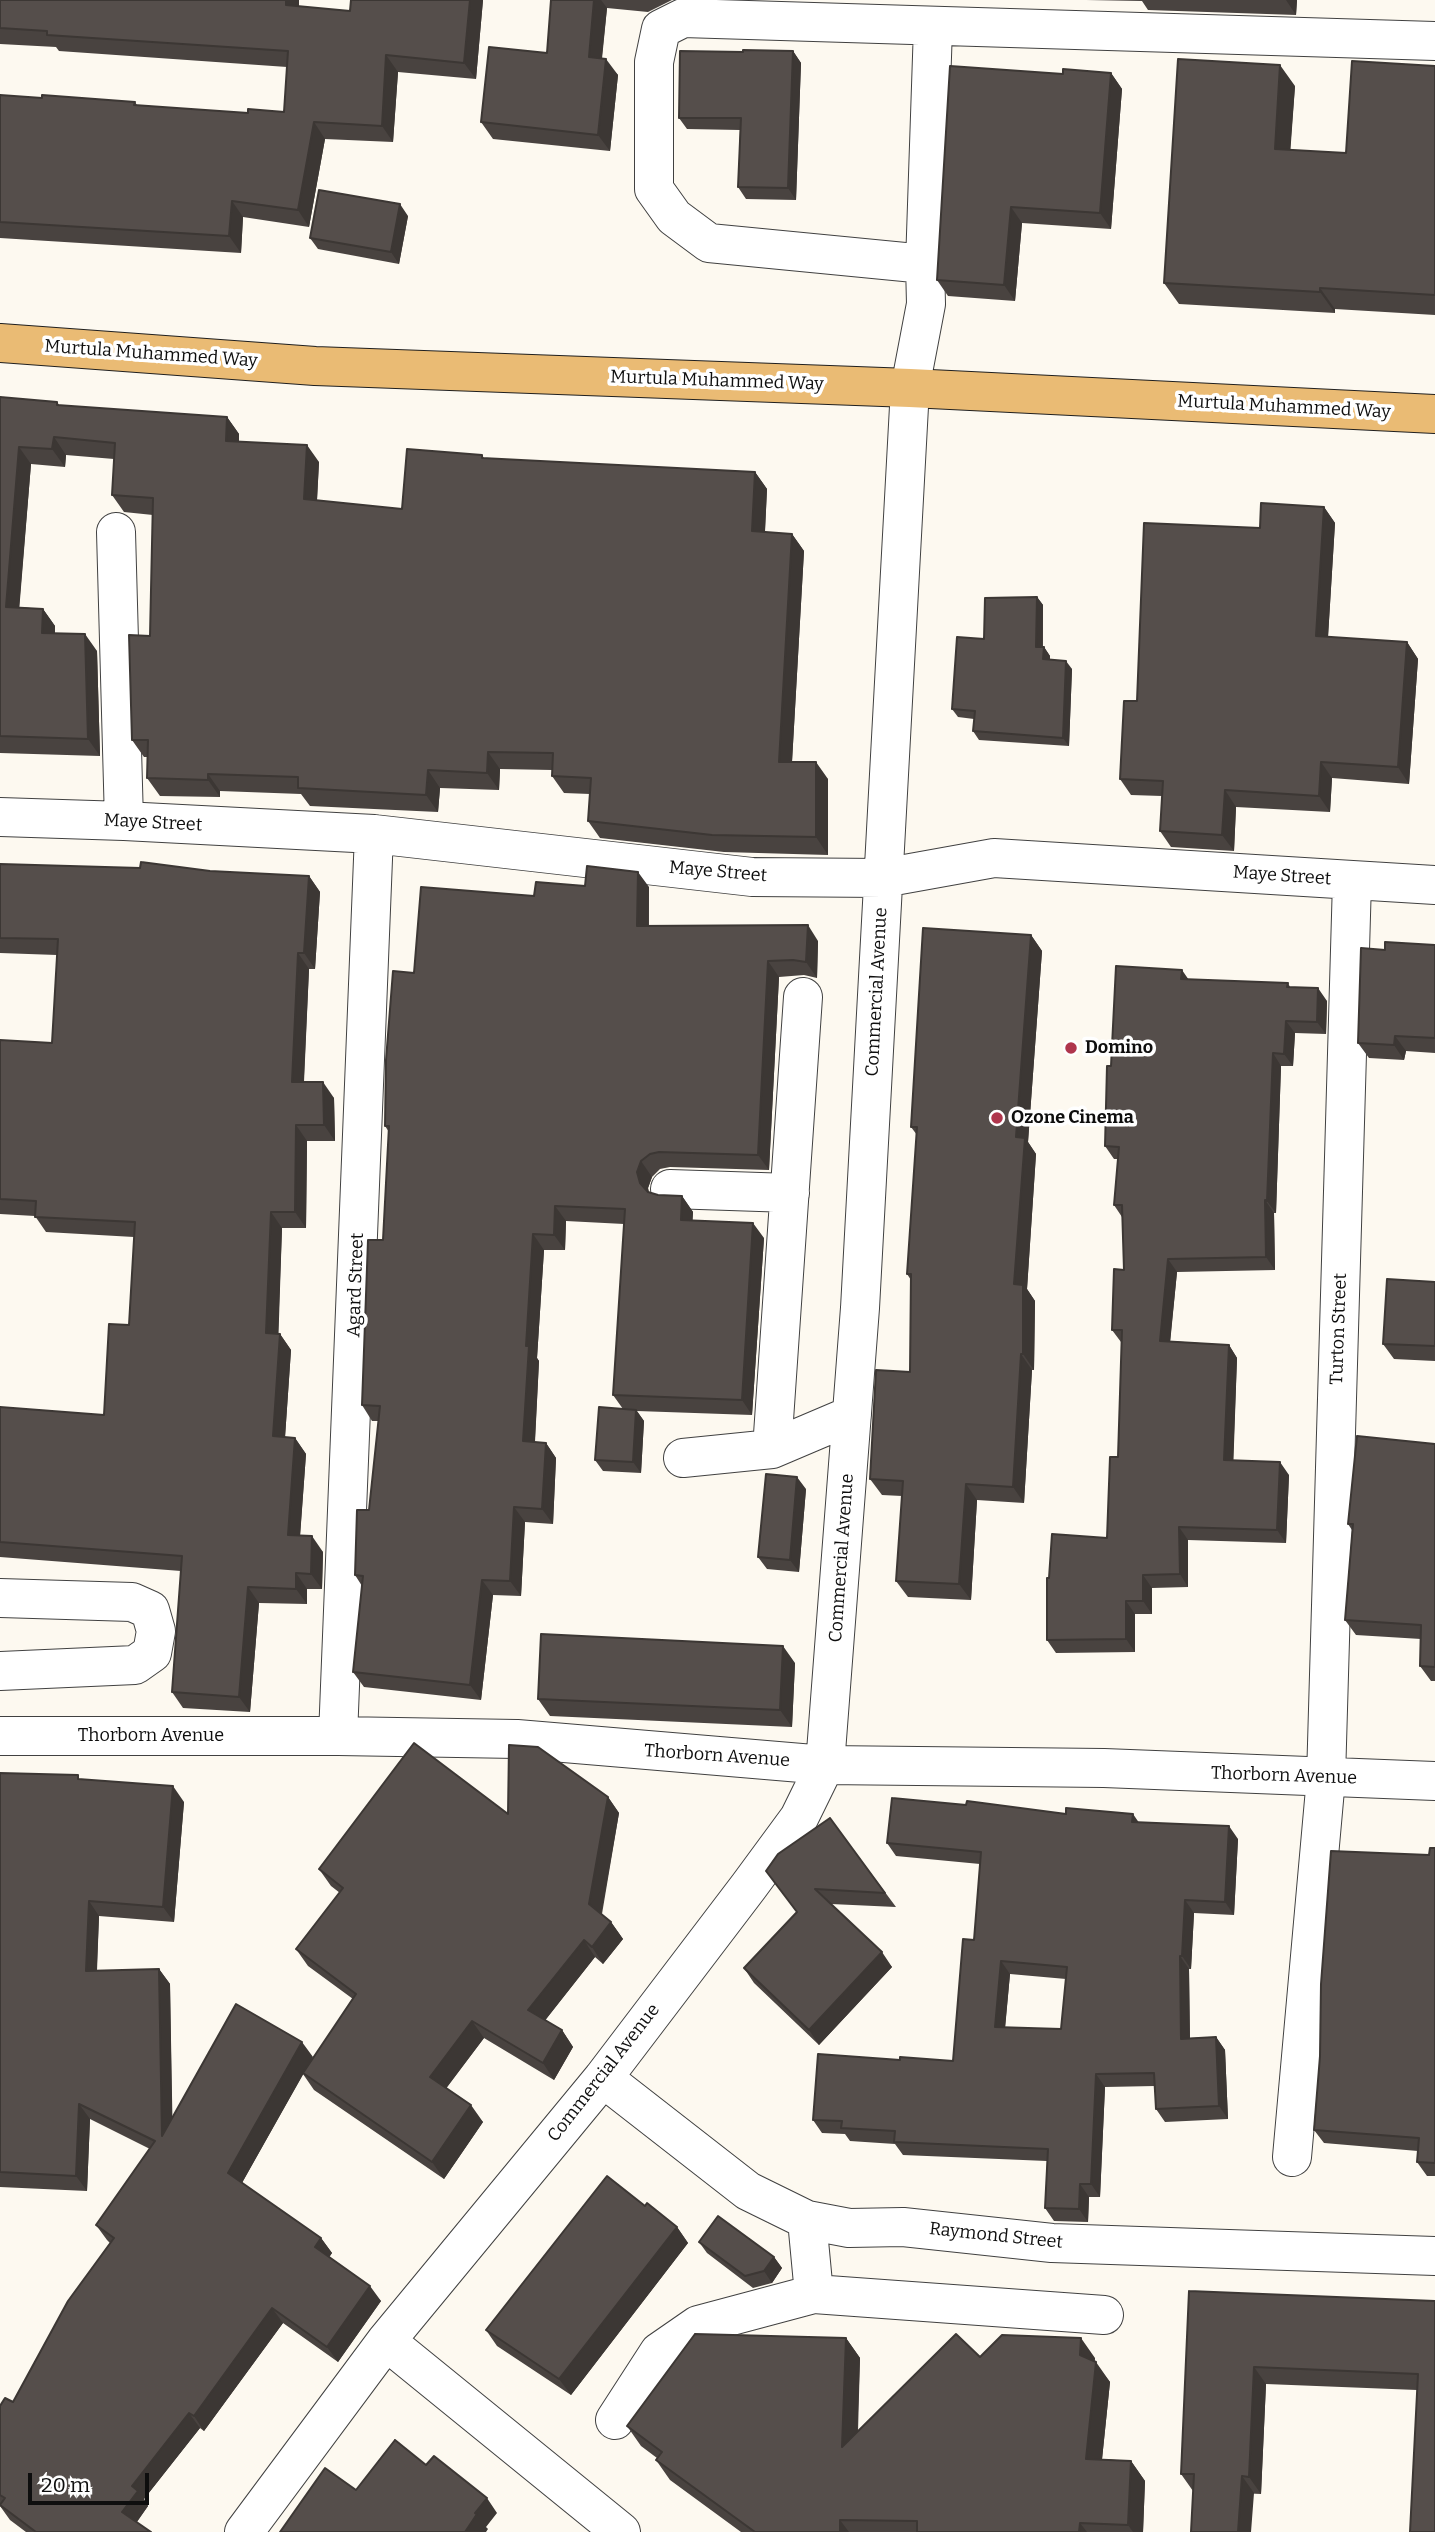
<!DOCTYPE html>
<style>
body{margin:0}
#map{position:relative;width:1435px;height:2532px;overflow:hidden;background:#fdf9f0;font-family:Bitter,serif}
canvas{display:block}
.scale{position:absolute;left:28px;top:2473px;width:121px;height:32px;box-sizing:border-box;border:4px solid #0e0e0e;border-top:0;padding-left:9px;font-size:21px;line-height:24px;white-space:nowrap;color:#0e0e0e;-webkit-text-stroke:5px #fff;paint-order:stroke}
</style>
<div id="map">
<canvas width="1435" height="2532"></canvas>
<div class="scale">20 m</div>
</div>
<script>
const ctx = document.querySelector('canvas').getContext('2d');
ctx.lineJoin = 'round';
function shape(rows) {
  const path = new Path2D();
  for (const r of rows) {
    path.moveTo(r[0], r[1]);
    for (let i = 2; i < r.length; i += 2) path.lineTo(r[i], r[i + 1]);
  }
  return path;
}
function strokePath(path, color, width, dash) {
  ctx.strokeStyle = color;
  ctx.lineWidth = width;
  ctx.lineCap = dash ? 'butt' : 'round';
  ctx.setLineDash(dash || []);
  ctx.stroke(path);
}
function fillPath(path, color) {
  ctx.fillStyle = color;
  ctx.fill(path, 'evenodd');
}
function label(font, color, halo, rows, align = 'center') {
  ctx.font = font + ' Bitter,serif';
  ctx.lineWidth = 7;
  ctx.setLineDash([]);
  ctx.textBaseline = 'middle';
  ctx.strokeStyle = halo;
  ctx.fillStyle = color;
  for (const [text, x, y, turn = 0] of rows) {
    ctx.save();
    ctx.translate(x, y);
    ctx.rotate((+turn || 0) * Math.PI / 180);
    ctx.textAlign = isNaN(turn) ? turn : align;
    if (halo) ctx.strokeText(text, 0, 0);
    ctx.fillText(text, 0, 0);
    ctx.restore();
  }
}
const minor = shape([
 [925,264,933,27],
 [116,532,124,821],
 [0,817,124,821,374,834,752,877,883,878,994,858,1435,885],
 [670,1189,790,1193],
 [772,1449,803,997],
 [683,1458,772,1449,852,1415],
 [0,1598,132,1602,150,1610,156,1631,152,1653,135,1665,0,1671],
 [0,1736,338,1736,517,1739,825,1765,1104,1768,1435,1781],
 [338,1736,374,834],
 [603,2078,748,2191,807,2220,849,2228,903,2227,1052,2243,1435,2256],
 [1292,2157,1326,1778,1352,881],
 [807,2220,814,2294],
 [386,2341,621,2532],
 [615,2420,659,2352,698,2325,814,2294,1104,2315],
 [244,2532,386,2341,603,2078,749,1886,799,1818,825,1765,860,1308,910,388,926,304,925,264,709,243,674,217,654,189,654,62,661,29,683,18,1435,41]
]);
const major = shape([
 [0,343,315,366,910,388,1435,414]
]);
strokePath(minor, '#414141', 40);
strokePath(major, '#1f1f1f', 40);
strokePath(minor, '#fff', 38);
strokePath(major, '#eabb74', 38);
fillPath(shape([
 [0,0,299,0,299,6,350,11,351,0,483,0,476,79,398,72,393,142,325,139,309,227,243,217,241,253,0,238,0,95,42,98,135,102,137,105,248,113,284,112,287,67,59,51,56,47,0,44],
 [551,0,672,0,648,12,607,8,602,59,618,75,610,151,493,139,481,122,547,53],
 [1086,0,1297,0,1296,15,1148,10,1142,1],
 [793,51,801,63,796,200,746,199,738,187,740,130,687,129,679,118,743,52],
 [1435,66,1435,315,1335,309,1335,313,1179,304,1164,283,1295,86,1290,150,1346,153],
 [1111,73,1122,89,1111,229,1022,223,1015,301,948,296,937,280,1063,74],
 [408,216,399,264,318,249,310,238],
 [0,397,57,402,60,406,227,417,239,434,239,441,319,462,317,501,402,509,482,455,484,458,755,472,767,489,765,532,792,534,804,551,792,762,828,779,828,855,724,852,600,838,588,821,590,794,564,793,552,776,552,770,500,769,499,790,440,788,438,812,310,806,301,794,220,791,220,797,160,796,147,778,148,757,144,757,132,740,150,636,153,515,124,512,112,495,114,459,66,455,65,467,31,464,19,607,43,609,55,626,55,633,97,651,100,756,0,753],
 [1324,507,1335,523,1328,637,1407,642,1418,659,1409,784,1332,778,1330,812,1236,807,1234,851,1171,847,1160,831,1162,796,1131,795,1120,779,1137,701,1260,528],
 [1037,597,1043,605,1043,647,1044,647,1050,656,1050,660,1072,669,1069,746,979,740,973,731,974,719,958,717,952,709,984,639],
 [0,864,210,871,309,876,320,892,315,969,309,969,304,1082,334,1098,335,1141,307,1141,306,1228,282,1228,278,1334,280,1334,291,1350,285,1437,295,1438,306,1454,300,1535,323,1552,322,1589,307,1589,307,1604,259,1603,250,1712,183,1708,172,1692,181,1571,0,1557,0,1407,104,1415,129,1325,134,1237,46,1232,35,1216,0,1214,0,1040,52,1043,57,955,0,953],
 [585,886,649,887,649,926,818,941,817,978,804,975,779,977,769,1170,670,1167,660,1169,652,1177,648,1188,649,1193,658,1195,682,1196,693,1212,692,1221,764,1238,752,1415,637,1411,644,1421,641,1473,603,1471,595,1460,623,1409,613,1395,624,1224,566,1221,565,1250,544,1250,537,1358,539,1361,535,1442,546,1443,556,1458,553,1524,525,1522,521,1596,493,1595,481,1700,364,1687,353,1672,362,1586,355,1575,369,1510,379,1421,372,1421,362,1405,383,1240,389,1132,385,1126,414,973,534,896],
 [1031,935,1042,951,1028,1142,1036,1154,1027,1289,1035,1301,1034,1370,1032,1370,1024,1503,977,1500,971,1600,908,1597,896,1581,902,1496,882,1495,870,1479,910,1372,911,1280,907,1274,917,1135,911,1127],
 [1435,945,1435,1053,1406,1051,1404,1060,1369,1058,1358,1043,1385,950],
 [1188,979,1288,983,1290,987,1327,1001,1326,1034,1295,1033,1293,1066,1281,1066,1276,1213,1274,1213,1275,1270,1177,1272,1170,1341,1229,1345,1237,1358,1233,1461,1289,1475,1286,1543,1188,1540,1188,1587,1152,1588,1152,1614,1135,1614,1135,1652,1056,1653,1047,1640,1049,1578,1107,1538,1118,1457,1122,1343,1121,1342,1112,1330,1124,1270,1122,1217,1114,1205,1118,1159,1114,1159,1105,1146,1111,1066],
 [1435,1282,1435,1361,1394,1359,1383,1344],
 [1435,1444,1435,1681,1431,1681,1420,1666,1421,1639,1356,1635,1345,1620,1352,1530,1348,1524],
 [806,1489,799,1572,767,1569,758,1557],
 [795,1663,792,1727,550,1716,538,1699],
 [0,1773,81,1779,184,1802,174,1922,99,1916,97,1971,159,1969,170,1984,172,2118,313,2057,308,2065,353,1999,308,1966,296,1949,340,1893,331,1886,319,1869,508,1814,608,1797,619,1813,602,1914,611,1922,623,1939,603,1964,595,1957,545,2020,562,2030,573,2047,554,2080,484,2038,446,2088,483,2122,444,2179,314,2090,303,2074,242,2183,321,2238,332,2253,329,2257,381,2301,338,2362,283,2323,204,2431,200,2428,144,2499,148,2506,137,2522,151,2532,26,2532,10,2520,0,2506,0,2406,13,2402,110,2243,107,2240,96,2225,150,2149,90,2119,87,2191,0,2187],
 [1066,1814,1139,1823,1238,1839,1234,1915,1194,1913,1191,1969,1189,1969,1190,2038,1216,2037,1225,2050,1228,2119,1165,2122,1156,2109,1155,2086,1105,2087,1100,2197,1089,2197,1088,2222,1054,2221,1045,2208,1047,2161,903,2155,895,2144,850,2141,845,2134,822,2133,813,2120,900,2060,953,2061,974,1940,980,1864,896,1856,887,1843],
 [1010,1974,1066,1979,1061,2029,1005,2027],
 [830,1818,896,1907,831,1904,892,1967,819,2045,754,1983,744,1968,797,1913],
 [1435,1848,1435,2176,1427,2176,1417,2162,1418,2151,1324,2143,1314,2130,1429,1855],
 [677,2227,688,2243,571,2395,497,2346,486,2330],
 [699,2242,774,2257,782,2268,772,2283,753,2288,707,2253],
 [1189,2291,1435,2301,1417,2390,1266,2384,1261,2494,1193,2491,1181,2474],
 [846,2338,860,2358,858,2432,980,2357,1095,2358,1094,2362,1110,2382,1102,2459,1131,2461,1145,2481,1143,2532,741,2532,670,2480,656,2460,657,2458,641,2446,627,2426]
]), '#494340');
fillPath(shape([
 [286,0,299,0,298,22,286,5],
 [470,0,483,0,476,79,464,63],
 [594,0,601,0,607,8,600,74,589,57],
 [1286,0,1297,0,1296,15],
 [793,51,801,63,796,200,788,188],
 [386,55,398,72,393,142,382,126],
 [606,59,618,75,610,151,598,135],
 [1280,65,1295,86,1289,170,1275,149],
 [1111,73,1122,89,1111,229,1100,213],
 [314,122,325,139,309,227,298,210],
 [232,201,243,217,241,253,229,236],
 [400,204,408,216,399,264,391,252],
 [1011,207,1022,223,1015,301,1004,285],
 [1320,288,1335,309,1335,313,1320,292],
 [227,417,239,434,238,458,226,441],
 [54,437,66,455,65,467,52,449],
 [307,445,319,462,316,517,304,499],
 [19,447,31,464,18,624,6,607],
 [755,472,767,489,764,549,752,531],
 [1324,507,1335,523,1327,653,1316,636],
 [792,534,804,551,791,779,779,762],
 [1037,597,1043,605,1042,656,1036,647],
 [43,609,55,626,54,650,42,633],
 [85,634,97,651,100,756,88,739],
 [1407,642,1418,659,1409,784,1398,767],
 [1044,647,1050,656,1049,668,1043,659],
 [1066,661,1072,669,1069,746,1063,738],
 [488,752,500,769,499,790,487,773],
 [816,762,828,779,828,855,816,837],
 [1321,762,1332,778,1330,812,1319,796],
 [428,770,440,788,438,812,426,795],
 [208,774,220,791,220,797,208,780],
 [1225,790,1236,807,1234,851,1222,835],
 [638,872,649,887,648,941,637,926],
 [309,876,320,892,315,969,304,953],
 [808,925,818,941,817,978,806,962],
 [1031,935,1042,951,1028,1142,1036,1154,1027,1289,1035,1301,1034,1370,1023,1354,1014,1284,1016,1137],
 [298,953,309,969,303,1097,292,1082],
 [768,961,779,977,769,1170,758,1155],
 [1182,970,1191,983,1181,979],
 [1318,988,1327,1001,1326,1034,1317,1022],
 [1286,1021,1295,1033,1293,1066,1284,1054],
 [1395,1036,1406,1051,1404,1060,1394,1045],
 [1273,1053,1281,1066,1276,1213,1267,1201],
 [323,1082,334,1098,335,1141,324,1125],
 [296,1125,307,1141,306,1228,295,1212],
 [641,1161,652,1177,648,1188,650,1199,640,1183,637,1172],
 [682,1196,693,1212,692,1236,681,1220],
 [1265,1200,1274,1213,1275,1270,1266,1257],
 [555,1206,566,1221,565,1250,554,1235],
 [271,1212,282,1228,278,1349,266,1333],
 [753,1223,764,1238,752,1415,742,1400],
 [533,1234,544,1250,537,1358,539,1361,534,1457,523,1441,526,1346],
 [1168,1259,1177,1272,1169,1354,1160,1341],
 [280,1334,291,1350,284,1452,273,1436],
 [1229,1345,1237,1358,1233,1473,1224,1460],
 [1021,1354,1032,1370,1024,1503,1013,1487],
 [636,1410,644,1421,641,1473,633,1462],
 [295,1438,306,1454,299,1551,288,1535],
 [546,1443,556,1458,553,1524,542,1509],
 [1280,1462,1289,1475,1286,1543,1277,1530],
 [797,1477,806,1489,799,1572,790,1560],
 [966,1484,977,1500,971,1600,959,1584],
 [514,1507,525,1522,521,1596,510,1581],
 [1179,1527,1188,1540,1188,1587,1180,1574],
 [312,1536,323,1552,322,1589,311,1574],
 [296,1573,307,1589,307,1604,296,1589],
 [1143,1575,1152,1588,1152,1614,1143,1601],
 [482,1580,493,1595,481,1700,470,1685],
 [248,1587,259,1603,250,1712,239,1697],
 [1126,1601,1135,1614,1135,1652,1126,1639],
 [783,1646,795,1663,792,1727,780,1710],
 [173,1786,184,1802,174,1922,163,1907],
 [608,1797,619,1813,600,1921,589,1904],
 [1133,1814,1142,1827,1132,1822],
 [1229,1826,1238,1839,1234,1915,1225,1902],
 [1185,1900,1194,1913,1191,1969,1182,1956],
 [89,1901,99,1916,96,1987,86,1971],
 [611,1922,623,1939,603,1964,592,1947],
 [584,1940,595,1957,540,2027,528,2010],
 [882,1952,892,1967,819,2045,809,2030],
 [1180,1956,1189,1969,1190,2051,1181,2039],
 [1001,1961,1010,1974,1004,2040,995,2027],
 [159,1969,170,1984,173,2151,162,2136],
 [472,2021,484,2038,442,2094,430,2077],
 [562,2030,573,2047,554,2080,543,2063],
 [1216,2037,1225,2050,1228,2119,1219,2106],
 [302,2042,313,2057,239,2188,228,2173],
 [1096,2074,1105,2087,1100,2197,1091,2184],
 [79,2104,90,2119,87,2191,76,2176],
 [471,2105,483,2122,444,2179,432,2162],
 [1080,2184,1089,2197,1088,2222,1079,2209],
 [677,2227,688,2243,571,2395,559,2379],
 [321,2238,332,2253,326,2262,315,2247],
 [774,2257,782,2268,772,2283,764,2271],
 [370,2286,381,2301,338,2362,327,2347],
 [272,2308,283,2323,204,2431,194,2416],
 [846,2338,860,2358,856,2467,842,2447],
 [1081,2338,1095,2358,1094,2375,1080,2355],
 [1096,2362,1110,2382,1100,2479,1086,2459],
 [1254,2367,1266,2384,1261,2494,1249,2477],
 [189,2413,200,2428,144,2499,148,2506,133,2527,122,2512,132,2486],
 [1131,2461,1145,2481,1143,2532,1133,2532,1128,2525],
 [1242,2476,1254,2493,1251,2532,1238,2532],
 [487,2498,497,2513,486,2527,488,2529,486,2532,465,2532,475,2513],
 [840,2520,849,2532,840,2532],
 [1080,2523,1087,2532,1079,2532]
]), '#3c3734');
const building = shape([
 [0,0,286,0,286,5,350,11,351,0,470,0,464,63,386,55,382,126,314,122,298,210,232,201,229,236,0,222,0,95,42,98,42,95,135,102,134,105,248,113,248,109,284,112,288,51,47,35,47,31,0,28,0,0],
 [551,0,594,0,589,57,606,59,598,135,481,122,489,47,547,53,551,0],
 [743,50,793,51,788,188,738,187,741,118,679,118,680,51,743,52,743,50],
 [1178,59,1280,65,1275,149,1346,153,1352,61,1435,66,1435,295,1320,288,1320,292,1164,283,1178,59],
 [950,66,1063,74,1063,69,1111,73,1100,213,1011,207,1004,285,937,280,950,66],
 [319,190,400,204,391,252,310,238,319,190],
 [0,397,57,402,57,405,227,417,226,441,307,445,304,499,402,509,407,449,482,455,482,458,755,472,752,531,792,534,779,762,816,762,816,837,712,835,588,821,591,778,552,776,553,753,488,752,487,773,428,770,426,795,298,788,298,777,208,774,208,780,147,778,148,740,132,740,129,635,150,636,153,498,112,495,115,443,54,437,52,449,19,447,6,607,43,609,42,633,85,634,88,739,0,736,0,397],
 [1261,503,1324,507,1316,636,1407,642,1398,767,1321,762,1319,796,1225,790,1222,835,1160,831,1163,781,1120,779,1124,701,1137,701,1144,523,1260,528,1261,503],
 [1037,597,1036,647,1044,647,1043,659,1066,661,1063,738,973,731,975,711,952,709,957,637,984,639,985,598,1037,597],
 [141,862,210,871,309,876,304,953,298,953,292,1082,323,1082,324,1125,296,1125,295,1212,271,1212,266,1333,280,1334,273,1436,295,1438,288,1535,312,1536,311,1574,296,1573,296,1589,248,1587,239,1697,172,1692,182,1556,0,1542,0,1407,104,1415,109,1324,129,1325,135,1222,35,1217,36,1201,0,1199,0,1040,52,1043,58,939,0,938,0,864,140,868,141,862],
 [587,866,638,872,637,926,808,925,806,962,793,960,768,961,758,1155,659,1152,650,1154,641,1161,637,1172,640,1183,648,1192,658,1195,682,1196,681,1220,753,1223,742,1400,613,1395,625,1209,555,1206,554,1235,533,1234,526,1346,529,1346,523,1441,546,1443,542,1509,514,1507,510,1581,482,1580,470,1685,353,1672,363,1576,355,1575,357,1510,369,1510,380,1406,362,1405,368,1240,383,1240,389,1126,385,1126,386,1060,393,971,414,973,421,887,534,896,536,882,585,886,587,866],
 [923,928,1031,935,1016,1137,1025,1138,1014,1284,1023,1285,1023,1354,1021,1354,1013,1487,966,1484,959,1584,896,1581,903,1481,870,1479,876,1370,910,1372,911,1274,907,1274,917,1127,911,1127,923,928],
 [1385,942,1435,945,1435,1038,1395,1036,1394,1045,1358,1043,1361,948,1385,950,1385,942],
 [1116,966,1182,970,1181,979,1288,983,1287,987,1318,988,1317,1022,1286,1021,1284,1054,1273,1053,1267,1201,1265,1200,1266,1257,1168,1259,1160,1341,1229,1345,1224,1460,1280,1462,1277,1530,1179,1527,1180,1574,1143,1575,1143,1601,1126,1601,1126,1639,1047,1640,1047,1578,1049,1578,1052,1534,1107,1538,1110,1457,1118,1457,1122,1330,1112,1330,1114,1269,1124,1270,1122,1205,1114,1205,1119,1147,1105,1146,1107,1066,1111,1066,1116,966],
 [1387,1279,1435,1282,1435,1346,1383,1344,1387,1279],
 [599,1407,636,1410,633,1462,595,1460,599,1407],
 [1357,1436,1435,1444,1435,1667,1420,1666,1421,1625,1345,1620,1353,1524,1348,1524,1357,1436],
 [766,1474,797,1477,790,1560,758,1557,766,1474],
 [541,1634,783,1646,780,1710,538,1699,541,1634],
 [414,1743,508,1814,509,1745,538,1747,608,1797,589,1904,611,1922,592,1947,584,1940,528,2010,562,2030,543,2063,472,2021,430,2077,471,2105,432,2162,303,2073,356,1994,296,1949,343,1888,319,1869,414,1743],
 [0,1773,78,1775,78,1779,173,1786,163,1907,89,1901,86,1971,159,1969,162,2136,236,2004,302,2042,228,2173,321,2238,315,2247,370,2286,327,2347,272,2308,194,2416,189,2413,132,2486,138,2491,122,2512,151,2532,36,2532,0,2505,5,2498,0,2495,0,2406,5,2398,13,2402,68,2301,114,2238,96,2225,155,2141,79,2104,76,2176,0,2172,0,1773],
 [892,1798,966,1805,967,1801,1066,1814,1066,1808,1133,1814,1132,1822,1229,1826,1225,1902,1185,1900,1182,1956,1180,1956,1181,2039,1216,2037,1219,2106,1156,2109,1154,2073,1096,2074,1091,2184,1080,2184,1079,2209,1045,2208,1048,2149,894,2142,895,2131,841,2128,842,2121,813,2120,818,2054,900,2060,900,2057,953,2061,963,1939,974,1940,981,1852,887,1843,892,1798],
 [1001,1961,1067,1967,1061,2029,995,2027,1001,1961],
 [830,1818,885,1893,815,1889,882,1952,809,2030,744,1968,797,1912,766,1871,778,1854,830,1818],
 [1430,1848,1435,1848,1435,2163,1417,2162,1419,2138,1314,2130,1320,2056,1321,1984,1331,1851,1429,1855,1430,1848],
 [607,2176,645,2206,647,2203,677,2227,559,2379,486,2330,607,2176],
 [718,2216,774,2257,764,2271,745,2276,699,2242,718,2216],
 [1189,2291,1435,2301,1435,2532,1410,2532,1418,2374,1254,2367,1249,2477,1242,2476,1238,2532,1191,2532,1194,2474,1181,2474,1189,2291],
 [695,2334,846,2338,842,2447,956,2334,980,2357,1002,2335,1081,2338,1080,2355,1096,2362,1086,2459,1131,2461,1128,2525,1080,2523,1079,2532,917,2532,917,2521,840,2520,840,2532,755,2532,656,2460,662,2452,627,2426,695,2334],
 [395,2440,426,2465,434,2456,487,2498,475,2513,477,2514,465,2532,280,2532,325,2468,356,2490,395,2440]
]);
fillPath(building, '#554e4b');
strokePath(building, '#3c3734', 2);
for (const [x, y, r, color] of [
 [1071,1048,7,"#af354c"],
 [997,1118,7,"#af354c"]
]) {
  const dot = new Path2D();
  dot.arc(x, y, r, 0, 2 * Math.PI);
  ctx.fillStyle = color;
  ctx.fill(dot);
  strokePath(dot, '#fff', 2.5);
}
label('18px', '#0e0e0e', '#fff', [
 ["Murtula Muhammed Way",151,354,4],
 ["Murtula Muhammed Way",717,381,2],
 ["Murtula Muhammed Way",1284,407,3],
 ["Maye Street",153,823,3],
 ["Maye Street",718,872,5],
 ["Maye Street",1282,876,4],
 ["Commercial Avenue",877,992,-87],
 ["Agard Street",356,1285,-88],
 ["Turton Street",1339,1329,-88],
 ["Commercial Avenue",842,1558,-86],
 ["Thorborn Avenue",151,1736],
 ["Thorborn Avenue",717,1756,4],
 ["Thorborn Avenue",1284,1776,2],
 ["Commercial Avenue",604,2073,-52],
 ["Raymond Street",996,2236,6]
]);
label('bold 18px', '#0e0e0e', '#fff', [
 ["Domino",1085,1048],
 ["Ozone Cinema",1011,1118]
], 'left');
</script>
